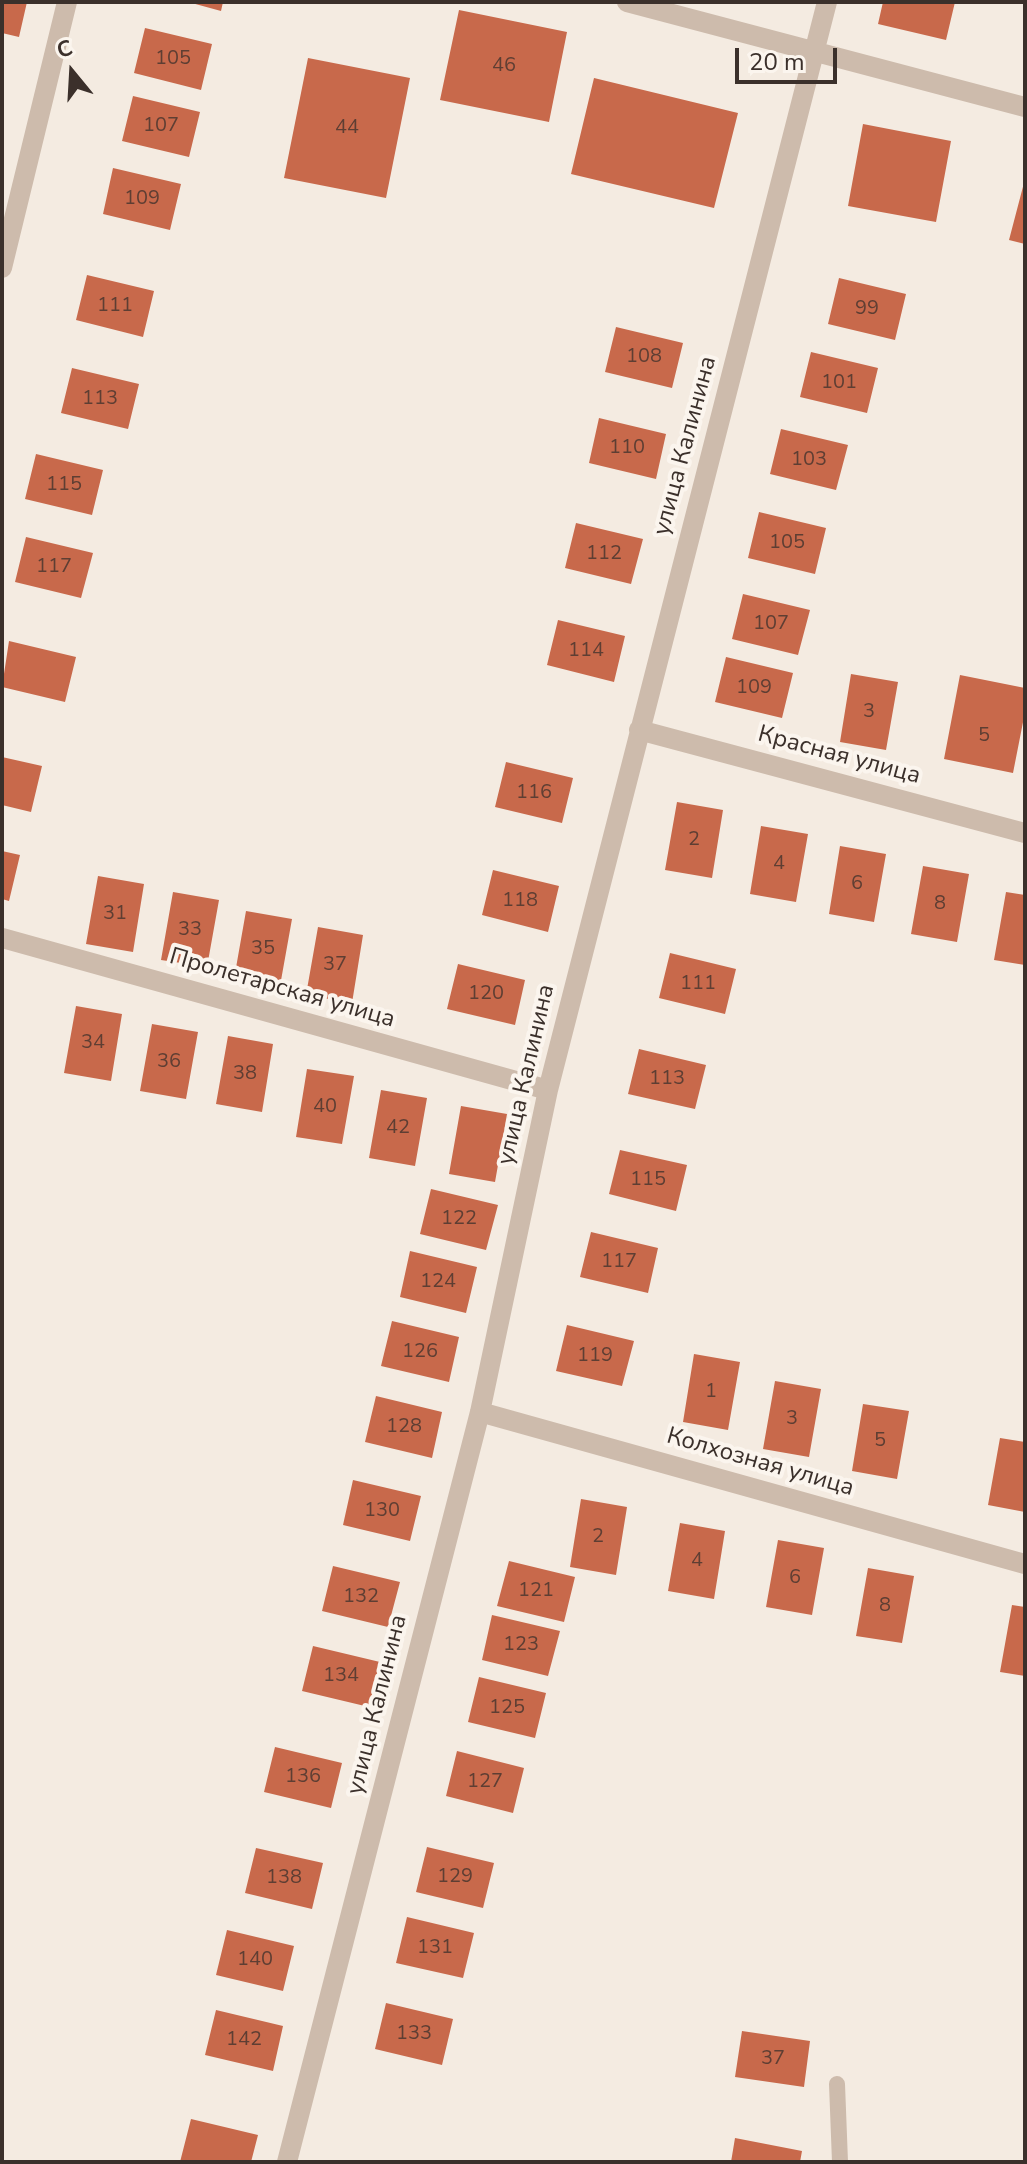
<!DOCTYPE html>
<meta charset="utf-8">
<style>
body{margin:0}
#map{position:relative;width:1027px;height:2164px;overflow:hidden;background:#f4ebe1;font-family:"Nunito Sans",sans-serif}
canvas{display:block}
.frame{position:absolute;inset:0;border:4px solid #3b302b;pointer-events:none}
.north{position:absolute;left:32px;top:32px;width:80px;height:80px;-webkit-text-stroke:6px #fbf5ee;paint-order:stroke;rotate:342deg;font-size:22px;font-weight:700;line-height:32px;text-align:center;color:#3b302b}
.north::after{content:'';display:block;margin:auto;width:28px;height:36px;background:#3b302b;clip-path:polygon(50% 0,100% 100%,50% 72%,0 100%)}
.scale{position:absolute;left:735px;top:48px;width:102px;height:36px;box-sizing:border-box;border:4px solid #3b302b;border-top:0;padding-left:10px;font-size:24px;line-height:28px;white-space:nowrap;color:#3b302b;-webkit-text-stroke:6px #fbf5ee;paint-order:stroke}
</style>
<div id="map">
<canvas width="1027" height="2164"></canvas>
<div class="frame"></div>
<div class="north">С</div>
<div class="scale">20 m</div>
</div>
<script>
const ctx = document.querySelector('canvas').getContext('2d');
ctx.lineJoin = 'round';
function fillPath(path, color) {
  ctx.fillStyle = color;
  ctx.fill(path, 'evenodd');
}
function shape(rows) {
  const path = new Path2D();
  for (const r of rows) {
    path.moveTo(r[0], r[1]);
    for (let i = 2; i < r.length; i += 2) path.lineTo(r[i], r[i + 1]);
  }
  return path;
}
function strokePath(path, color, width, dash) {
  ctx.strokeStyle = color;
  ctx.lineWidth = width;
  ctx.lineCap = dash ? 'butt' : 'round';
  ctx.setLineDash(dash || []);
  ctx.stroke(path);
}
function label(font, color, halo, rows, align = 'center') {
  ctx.font = font + ' "Nunito Sans",sans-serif';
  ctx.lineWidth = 8;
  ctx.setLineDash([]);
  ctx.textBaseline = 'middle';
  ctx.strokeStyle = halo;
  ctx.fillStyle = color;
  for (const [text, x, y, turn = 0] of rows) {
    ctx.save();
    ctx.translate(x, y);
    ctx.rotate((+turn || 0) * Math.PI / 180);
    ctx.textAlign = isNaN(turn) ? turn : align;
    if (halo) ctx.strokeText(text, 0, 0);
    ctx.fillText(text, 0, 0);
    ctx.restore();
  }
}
fillPath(shape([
 [2,2,27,2,19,37,2,33],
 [188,2,223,2,221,11],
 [883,2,955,2,946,40,878,24],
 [459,10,567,32,549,122,440,100],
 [145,28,212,44,201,90,134,73],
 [308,58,410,78,386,198,284,178],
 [594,78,738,113,714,208,571,174],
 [133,96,200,112,189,157,122,141],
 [863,124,951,141,936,222,848,206],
 [113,168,181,184,170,230,103,214],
 [1025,179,1025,244,1009,240],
 [87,275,154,291,143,337,76,320],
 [839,278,906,294,895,340,828,324],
 [616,327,683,343,672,388,605,372],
 [811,352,878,368,867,413,800,397],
 [72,368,139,384,128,429,61,413],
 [599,418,666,434,656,479,589,463],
 [781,429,848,445,836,490,770,474],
 [36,454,103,470,92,515,25,499],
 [759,512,826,528,815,574,748,558],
 [576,523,643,539,631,584,565,568],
 [26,537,93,553,81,598,15,582],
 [743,594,810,610,798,655,732,639],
 [558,620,625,636,614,682,547,665],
 [9,641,76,657,65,702,2,687],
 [726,657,793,673,782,718,715,702],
 [851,674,898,682,886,750,840,742],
 [960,675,1025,688,1025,712,1013,773,944,759],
 [2,757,42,766,31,812,2,805],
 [506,762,573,778,562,823,495,807],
 [677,802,723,810,712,878,665,870],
 [761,826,808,834,796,902,750,894],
 [840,846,886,854,874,922,829,914],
 [2,851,20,855,9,901,2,899],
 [923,866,969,874,957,942,911,934],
 [493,870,559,886,548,932,482,915],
 [98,876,144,884,133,952,86,944],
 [173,892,219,900,207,967,161,960],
 [1006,892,1025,895,1025,965,994,960],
 [246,911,292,919,280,986,234,979],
 [318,927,363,935,352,1003,306,995],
 [670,953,736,969,725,1014,659,998],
 [458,964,525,980,515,1025,447,1009],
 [76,1006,122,1014,111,1081,64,1073],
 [152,1024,198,1032,186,1099,140,1091],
 [228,1036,273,1044,262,1112,216,1104],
 [639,1049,706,1065,695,1109,628,1094],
 [307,1069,354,1076,342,1144,296,1137],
 [381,1090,427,1098,415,1166,369,1158],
 [461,1106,507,1114,495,1182,449,1174],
 [620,1150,687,1165,676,1211,609,1194],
 [431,1189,498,1205,486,1250,420,1234],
 [591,1232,658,1248,648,1293,580,1277],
 [410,1251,477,1267,466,1313,400,1297],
 [392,1321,459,1337,449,1382,381,1366],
 [567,1325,634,1341,622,1386,556,1371],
 [694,1354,740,1362,728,1430,683,1422],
 [775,1381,821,1389,809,1457,763,1449],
 [376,1396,442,1412,432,1458,365,1442],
 [863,1404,909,1411,897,1479,852,1471],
 [1000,1438,1025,1442,1025,1512,988,1505],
 [353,1480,421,1496,410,1541,343,1525],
 [581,1499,627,1507,616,1575,570,1567],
 [680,1523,725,1531,714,1599,668,1591],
 [778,1540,824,1548,812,1615,766,1607],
 [509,1561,575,1577,564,1622,497,1606],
 [333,1566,400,1582,388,1627,322,1611],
 [868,1568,914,1576,902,1643,856,1636],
 [1012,1605,1025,1607,1025,1676,1000,1672],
 [492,1615,560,1631,548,1676,482,1660],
 [313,1646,380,1662,369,1707,302,1691],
 [479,1677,546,1693,535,1738,468,1722],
 [275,1747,342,1763,331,1808,264,1792],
 [457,1751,524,1768,513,1813,446,1796],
 [427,1847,494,1863,483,1908,416,1892],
 [256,1848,323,1863,312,1909,245,1893],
 [407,1917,474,1933,463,1978,396,1963],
 [227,1930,294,1946,283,1991,216,1975],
 [386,2003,453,2019,442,2065,375,2049],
 [216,2010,283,2026,273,2071,205,2055],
 [742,2031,810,2041,804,2087,735,2077],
 [191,2119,258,2135,251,2162,180,2162],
 [735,2138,802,2151,800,2162,731,2162]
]), '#c8694b');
strokePath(shape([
 [837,2084,840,2162]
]), '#cdbbac', 16);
strokePath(shape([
 [627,2,1025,107],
 [2,268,67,2],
 [639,730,1025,833],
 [2,938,548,1090],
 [480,1412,1025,1564],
 [287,2162,480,1412,548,1090,827,2]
]), '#cdbbac', 20);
label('20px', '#5e3e33', null, [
 ["105",173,59],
 ["46",504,66],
 ["107",161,126],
 ["44",347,128],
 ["109",142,199],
 ["111",115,306],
 ["99",867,309],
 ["108",644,357],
 ["101",839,383],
 ["113",100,399],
 ["110",627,448],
 ["103",809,460],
 ["115",64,485],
 ["105",787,543],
 ["112",604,554],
 ["117",54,567],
 ["107",771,624],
 ["114",586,651],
 ["109",754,688],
 ["3",869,712],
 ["5",984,736],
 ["116",534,793],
 ["2",694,840],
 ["4",779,864],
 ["6",857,884],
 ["118",520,901],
 ["8",940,904],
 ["31",115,914],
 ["33",190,930],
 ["35",263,949],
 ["37",335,965],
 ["111",698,984],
 ["120",486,994],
 ["34",93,1043],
 ["36",169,1062],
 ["38",245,1074],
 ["113",667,1079],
 ["40",325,1107],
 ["42",398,1128],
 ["115",648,1180],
 ["122",459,1219],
 ["117",619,1262],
 ["124",438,1282],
 ["126",420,1352],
 ["119",595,1356],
 ["1",711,1392],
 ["3",792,1419],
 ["128",404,1427],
 ["5",880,1441],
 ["130",382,1511],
 ["2",598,1537],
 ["4",697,1561],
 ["6",795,1578],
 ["121",536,1591],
 ["132",361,1597],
 ["8",885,1606],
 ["123",521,1645],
 ["134",341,1676],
 ["125",507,1708],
 ["136",303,1777],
 ["127",485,1782],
 ["129",455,1877],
 ["138",284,1878],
 ["131",435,1948],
 ["140",255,1960],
 ["133",414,2034],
 ["142",244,2040],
 ["37",773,2059]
]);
label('24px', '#3b302b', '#fbf5ee', [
 ["улица Калинина",686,446,-75],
 ["Красная улица",839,756,15],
 ["Пролетарская улица",282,989,16],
 ["улица Калинина",527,1075,-77],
 ["Колхозная улица",760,1463,16],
 ["улица Калинина",378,1705,-76]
]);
</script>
